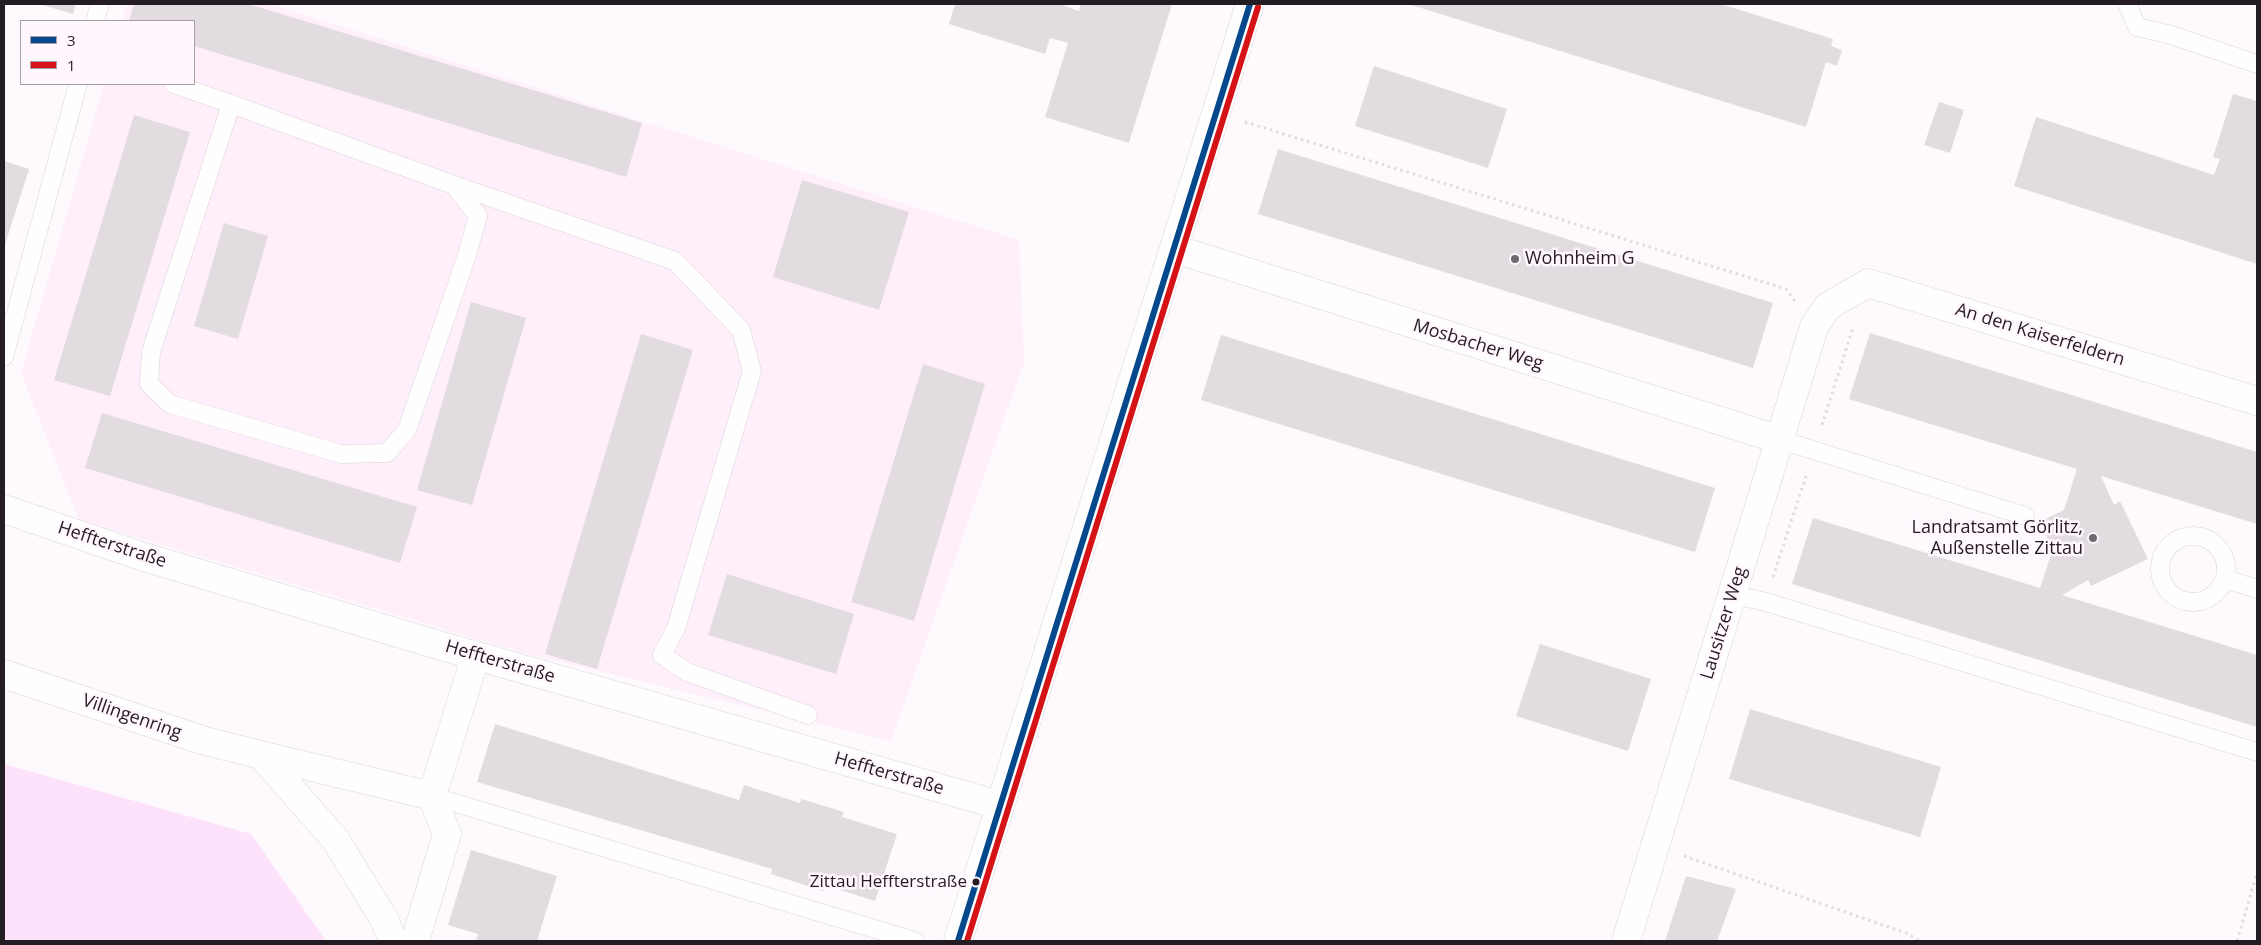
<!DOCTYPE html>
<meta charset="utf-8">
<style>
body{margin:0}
#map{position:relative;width:2261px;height:945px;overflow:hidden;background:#fdf9fc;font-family:"Open Sans",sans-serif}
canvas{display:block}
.frame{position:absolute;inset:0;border:5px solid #231c22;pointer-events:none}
.legend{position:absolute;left:20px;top:20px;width:175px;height:65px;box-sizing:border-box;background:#fff7fd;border:1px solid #a79fa5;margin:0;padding:6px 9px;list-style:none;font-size:15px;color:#231c22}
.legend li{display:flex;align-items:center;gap:10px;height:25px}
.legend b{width:25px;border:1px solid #a79fa5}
</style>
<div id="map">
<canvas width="2261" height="945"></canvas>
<div class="frame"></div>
<ul class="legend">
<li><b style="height:6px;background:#05498c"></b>3</li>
<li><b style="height:6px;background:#d51317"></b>1</li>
</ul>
</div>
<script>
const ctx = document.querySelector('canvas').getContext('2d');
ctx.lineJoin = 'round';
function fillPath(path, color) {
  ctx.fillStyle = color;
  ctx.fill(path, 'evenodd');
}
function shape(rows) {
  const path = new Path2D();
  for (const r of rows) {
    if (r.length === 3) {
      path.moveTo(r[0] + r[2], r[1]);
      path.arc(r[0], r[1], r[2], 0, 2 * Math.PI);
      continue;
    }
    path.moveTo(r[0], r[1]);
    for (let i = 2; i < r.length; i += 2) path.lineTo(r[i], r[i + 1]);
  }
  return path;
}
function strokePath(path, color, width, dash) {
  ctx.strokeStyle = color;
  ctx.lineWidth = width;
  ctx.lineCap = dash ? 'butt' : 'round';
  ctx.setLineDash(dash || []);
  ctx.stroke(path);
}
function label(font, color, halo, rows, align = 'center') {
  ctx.font = font + ' "Open Sans",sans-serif';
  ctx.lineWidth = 5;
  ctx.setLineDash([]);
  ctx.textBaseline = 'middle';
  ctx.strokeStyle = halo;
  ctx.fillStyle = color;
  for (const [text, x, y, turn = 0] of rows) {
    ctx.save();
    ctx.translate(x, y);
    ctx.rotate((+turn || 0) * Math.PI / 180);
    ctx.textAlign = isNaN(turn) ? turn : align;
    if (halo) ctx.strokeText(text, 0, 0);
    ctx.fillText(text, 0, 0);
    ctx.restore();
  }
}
fillPath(shape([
 [127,4,270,4,1019,240,1024,362,891,741,524,653,79,520,21,373,104,84,194,84,194,21,122,21]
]), '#feeffb');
fillPath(shape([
 [4,764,251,834,326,941,4,941]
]), '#fee1fa');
fillPath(shape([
 [39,4,76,4,73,14],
 [134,4,248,4,642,123,626,177,194,46,194,21,129,21],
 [955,4,1060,4,1079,11,1081,4,1172,4,1129,143,1045,117,1068,43,1050,38,1045,54,949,24],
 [1408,4,1721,4,1833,39,1831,46,1842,50,1837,66,1826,62,1806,127],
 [1374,66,1507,109,1488,168,1355,126],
 [2233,94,2257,101,2257,264,2014,186,2036,117,2214,175,2220,159,2213,157],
 [1939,102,1964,110,1950,153,1924,145],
 [134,115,190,132,110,396,54,380],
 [1278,149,1773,303,1753,368,1258,214],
 [4,161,29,169,4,248],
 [802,180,909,212,879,310,773,277],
 [224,223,268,236,238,339,194,326],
 [471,302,526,318,472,505,417,490],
 [1870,333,2257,452,2257,524,2101,476,2114,505,2120,501,2148,559,2091,586,2088,580,2062,595,2257,655,2257,727,1792,584,1813,518,2040,588,2053,548,2039,522,2064,510,2077,469,1849,399],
 [641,334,693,350,597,669,545,654],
 [1221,335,1715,488,1695,552,1201,400],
 [923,364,985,384,914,621,851,602],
 [102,413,417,507,400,563,85,468],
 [727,574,854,614,836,674,708,635],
 [1540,644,1651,679,1628,751,1516,716],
 [1750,709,1941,767,1920,837,1729,779],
 [495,724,739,800,744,785,800,803,801,799,844,812,842,817,897,834,875,901,825,885,823,891,771,874,772,869,722,854,477,782],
 [471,850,557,876,537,941,476,941,478,934,448,925],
 [1686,876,1736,889,1717,941,1665,941]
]), '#e2dce0');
const service = shape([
 [2127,4,2137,27,2168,34,2257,64],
 [95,21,100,4],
 [174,84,231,104,454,185,478,216,466,258,407,430,387,453,341,454,170,404,149,384,151,352,231,104],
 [454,185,675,261,741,330,752,371,676,628,662,655,687,672,808,715],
 [4,357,78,84],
 [1781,440,2025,516],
 [2193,569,33],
 [2226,579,2257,589],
 [1733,595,1766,602,2257,752],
 [432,796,915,941]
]);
const minor = shape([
 [1175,249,1781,440],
 [4,509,141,556,435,644,999,805],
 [4,674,205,741,261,755,335,839,384,919,393,941],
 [261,755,432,796,447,834,415,941],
 [432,796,476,655],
 [958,941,1250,4],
 [1626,941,1814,327,1827,307,1868,283,2257,401]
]);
strokePath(service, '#d9d4d8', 19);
strokePath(minor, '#d9d4d8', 29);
strokePath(shape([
 [1245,122,1786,289,1795,301],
 [1822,425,1853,328],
 [1773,577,1806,476],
 [1684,856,1906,933,1920,941],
 [2237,941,2257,873]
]), '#deddde', 3, [2.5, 4]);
strokePath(service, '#fffeff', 18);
strokePath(minor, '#fffeff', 28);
strokePath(shape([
 [958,941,1250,4]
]), '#05498c', 6);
strokePath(shape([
 [967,941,1258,7]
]), '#d51317', 6);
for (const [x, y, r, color] of [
 [1515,259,5,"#6f696e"],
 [2093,538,5,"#6f696e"],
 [976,882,4.5,"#231c22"]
]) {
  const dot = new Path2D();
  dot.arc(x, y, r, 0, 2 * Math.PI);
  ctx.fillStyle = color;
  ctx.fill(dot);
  strokePath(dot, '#fff7fd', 2);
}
label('17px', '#231c22', '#fff7fd', [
 ["Zittau Heffterstraße",967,882]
], 'right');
label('18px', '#231c22', '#fff7fd', [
 ["Wohnheim G",1525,259],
 ["Landratsamt Görlitz,",2083,528,"right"],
 ["Außenstelle Zittau",2083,549,"right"]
], 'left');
label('18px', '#231c22', '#fff7fd', [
 ["An den Kaiserfeldern",2040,335,17],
 ["Mosbacher Weg",1478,345,17],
 ["Heffterstraße",112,545,18],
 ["Lausitzer Weg",1724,623,-73],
 ["Heffterstraße",500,662,16],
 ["Villingenring",132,717,19],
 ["Heffterstraße",889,774,16]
]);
</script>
